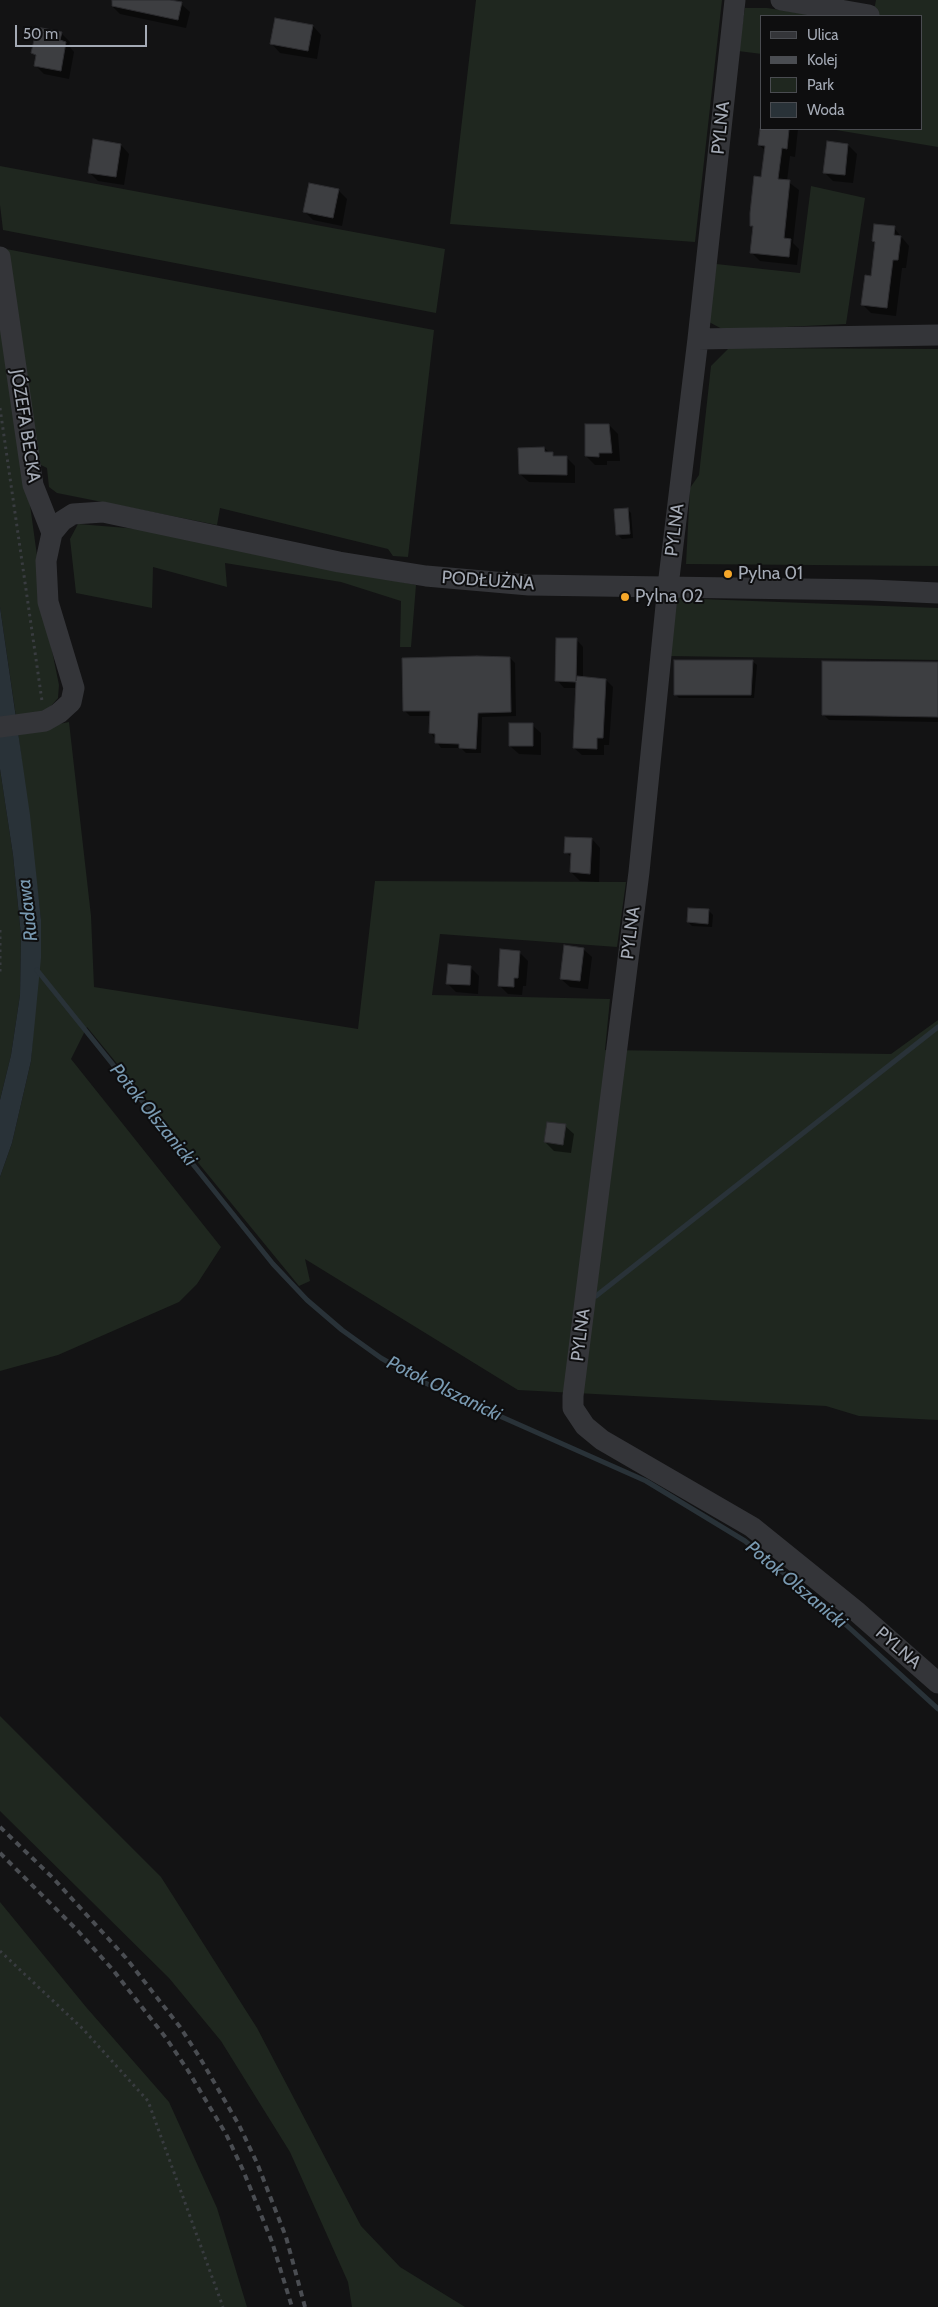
<!DOCTYPE html>
<meta charset="utf-8">
<style>
body{margin:0}
#map{position:relative;width:938px;height:2307px;overflow:hidden;background:#131314;font-family:Cabin,sans-serif}
canvas{display:block}
.legend{position:absolute;left:760px;top:15px;width:162px;height:115px;box-sizing:border-box;background:#0e0e0f;border:1px solid #4a4c51;margin:0;padding:6px 9px;list-style:none;font-size:15px;color:#a4aab5}
.legend li{display:flex;align-items:center;gap:10px;height:25px}
.legend b{width:25px;border:1px solid #4a4c51}
.scale{position:absolute;left:15px;top:25px;width:132px;height:22px;box-sizing:border-box;border:2px solid #a4aab5;border-top:0;padding-left:6px;font-size:15px;line-height:18px;white-space:nowrap;color:#a4aab5;-webkit-text-stroke:4px #0e0e0f;paint-order:stroke}
</style>
<div id="map">
<canvas width="938" height="2307"></canvas>
<ul class="legend">
<li><b style="height:6px;background:#343539"></b>Ulica</li>
<li><b style="height:6px;background:#4a4d52"></b>Kolej</li>
<li><b style="height:14px;background:#1f271f"></b>Park</li>
<li><b style="height:14px;background:#293238"></b>Woda</li>
</ul>
<div class="scale">50 m</div>
</div>
<script>
const ctx = document.querySelector('canvas').getContext('2d');
ctx.lineJoin = 'round';
function fillPath(path, color) {
  ctx.fillStyle = color;
  ctx.fill(path, 'evenodd');
}
function shape(rows) {
  const path = new Path2D();
  for (const r of rows) {
    path.moveTo(r[0], r[1]);
    for (let i = 2; i < r.length; i += 2) path.lineTo(r[i], r[i + 1]);
  }
  return path;
}
function strokePath(path, color, width, dash) {
  ctx.strokeStyle = color;
  ctx.lineWidth = width;
  ctx.lineCap = dash ? 'butt' : 'round';
  ctx.setLineDash(dash || []);
  ctx.stroke(path);
}
function label(font, color, halo, rows, align = 'center') {
  ctx.font = font + ' Cabin,sans-serif';
  ctx.lineWidth = 4;
  ctx.setLineDash([]);
  ctx.textBaseline = 'middle';
  ctx.strokeStyle = halo;
  ctx.fillStyle = color;
  for (const [text, x, y, turn = 0] of rows) {
    ctx.save();
    ctx.translate(x, y);
    ctx.rotate((+turn || 0) * Math.PI / 180);
    ctx.textAlign = isNaN(turn) ? turn : align;
    if (halo) ctx.strokeText(text, 0, 0);
    ctx.fillText(text, 0, 0);
    ctx.restore();
  }
}
fillPath(shape([
 [476,0,722,0,695,242,450,224],
 [876,0,938,0,938,147,830,129,922,129,922,16,873,16],
 [745,8,767,8,820,16,762,16,762,54,738,51],
 [0,166,445,249,436,313,3,230,0,205],
 [811,186,865,198,846,324,724,330,709,322,716,264,800,273],
 [6,249,434,330,408,557,393,556,388,549,220,508,217,525,57,493,49,487,47,468,39,464],
 [0,287,46,621,59,685,58,698,45,713,16,717,0,607],
 [729,348,938,349,938,566,686,564,690,488,699,475,711,366],
 [78,524,151,530,416,585,411,647,400,647,401,601,341,582,225,563,227,587,153,567,152,608,76,593,70,539],
 [674,598,938,608,938,660,667,656],
 [69,722,91,916,94,987,358,1029,375,881,626,882,617,947,440,934,432,995,610,999,605,1050,891,1054,938,1020,938,1420,859,1416,826,1406,518,1390,305,1259,310,1281,299,1286,87,1027,71,1059,221,1247,197,1284,179,1302,58,1355,0,1371,0,1177,12,1143,31,1061,41,920,18,732],
 [0,769,13,855,21,936,20,995,11,1055,0,1100],
 [0,1716,161,1877,257,2028,361,2226,400,2267,465,2307,352,2307,348,2282,290,2152,221,2041,169,1978,0,1811],
 [0,1902,86,2007,169,2102,217,2208,247,2307,0,2307]
]), '#1f271f');
fillPath(shape([
 [0,607,30,815,41,920,41,958,31,1061,12,1143,0,1177,0,1100,11,1055,20,995,21,936,13,855,0,769]
]), '#293238');
fillPath(shape([
 [112,0,164,0,181,4,190,12,186,28,120,14,111,5],
 [313,26,321,35,317,59,280,53,272,44],
 [61,33,70,42,69,46,74,52,69,79,44,74,35,65,37,57,33,53],
 [762,121,762,129,798,129,795,157,790,156,787,181,799,190,793,243,799,249,797,265,760,261,751,252,754,229,751,225,762,178,766,151,759,145],
 [828,142,848,145,857,154,853,183,833,181,824,172],
 [121,145,129,154,124,185,98,181,89,172],
 [338,190,347,199,342,226,313,220,305,212],
 [894,228,909,246,906,268,902,268,896,316,871,313,863,305,872,277,876,243,873,241],
 [609,425,618,434,620,461,607,461,607,465,595,465,586,456],
 [544,448,556,457,566,457,575,466,575,483,529,482,520,474],
 [627,509,631,513,633,538,622,539,618,535],
 [576,639,583,647,583,678,606,680,613,687,609,745,604,745,604,755,582,755,574,748,577,688,564,688,557,680],
 [510,658,515,663,516,716,482,717,481,753,466,753,461,748,441,748,431,733,431,716,410,716,404,710],
 [752,661,757,665,754,698,679,698,675,694],
 [938,664,938,722,829,720,823,714],
 [532,725,541,733,541,755,519,754,510,746],
 [592,839,600,848,599,882,580,881,571,872,572,858,566,852],
 [709,911,713,915,712,927,692,926,688,922],
 [583,949,592,957,588,989,570,987,561,979],
 [519,952,528,961,526,986,523,986,522,995,508,994,499,985],
 [470,967,479,976,478,994,456,992,447,983],
 [565,1126,574,1134,571,1153,554,1151,545,1142]
]), '#0007');
strokePath(shape([
 [37,970,273,1264,307,1300,342,1330,381,1358,423,1382,646,1481,745,1541,844,1623,938,1709],
 [596,1296,938,1027]
]), '#293238', 5);
const building = shape([
 [112,0,170,0,182,2,178,20,112,6,112,0],
 [275,18,313,25,308,51,270,44,275,18],
 [37,27,62,32,60,40,66,42,61,71,34,66,36,55,31,53,37,27],
 [760,129,789,129,787,149,782,148,778,179,790,180,784,238,791,239,789,257,750,253,753,226,750,226,750,213,754,176,761,177,765,146,758,145,760,129],
 [93,139,121,144,116,177,88,173,93,139],
 [827,141,848,144,845,175,823,173,827,141],
 [309,183,339,189,333,218,303,212,309,183],
 [874,224,895,226,894,235,901,236,898,260,893,260,887,308,861,305,865,275,871,276,875,242,872,241,874,224],
 [585,424,609,424,612,453,599,453,599,457,585,456,585,424],
 [544,447,545,452,553,452,553,456,567,456,567,475,519,474,518,448,544,447],
 [628,508,630,534,616,535,614,509,628,508],
 [556,638,577,638,576,681,577,676,606,679,603,738,597,738,597,749,573,748,576,682,555,681,556,638],
 [477,656,510,657,511,712,478,713,476,749,459,748,459,744,435,743,435,734,429,733,430,711,403,711,402,658,477,656],
 [674,660,753,660,751,695,674,695,674,660],
 [822,661,938,662,938,717,822,715,822,661],
 [509,723,533,723,533,746,509,746,509,723],
 [565,837,592,838,590,874,570,872,571,853,564,853,565,837],
 [688,908,709,909,708,924,687,922,688,908],
 [564,945,584,948,580,981,560,979,564,945],
 [500,949,520,951,518,978,514,978,514,987,498,986,500,949],
 [448,964,471,966,470,985,446,984,448,964],
 [547,1122,566,1124,563,1145,544,1142,547,1122]
]);
fillPath(building, '#3d3e41');
strokePath(building, '#2d2d30', 1);
strokePath(shape([
 [0,408,42,701],
 [0,930,0,975],
 [0,1951,83,2029,148,2101,223,2307]
]), '#393c40', 3, [2.5, 4]);
strokePath(shape([
 [735,0,698,339,668,586,639,872,573,1396,573,1408,585,1426,602,1440,752,1527,856,1611,938,1683],
 [781,0,869,15],
 [0,257,33,485,52,533],
 [698,339,938,335],
 [52,533,62,521,73,514,103,512,339,562,426,576,529,585,871,590,938,593],
 [0,727,45,721,59,713,71,702,74,688,48,602,46,561,52,533]
]), '#343539', 21);
strokePath(shape([
 [0,1827,53,1878,126,1958,180,2027,200,2058,239,2125,257,2163,286,2237,305,2307],
 [0,1853,78,1931,113,1970,166,2038,187,2069,226,2134,243,2170,272,2242,292,2307]
]), '#4a4d52', 4, [6, 5]);
for (const [x, y, r, color] of [
 [728,574,5,"#f6a729"],
 [625,597,5,"#f6a729"]
]) {
  const dot = new Path2D();
  dot.arc(x, y, r, 0, 2 * Math.PI);
  ctx.fillStyle = color;
  ctx.fill(dot);
  strokePath(dot, '#0e0e0f', 2);
}
label('18px', '#a4aab5', '#0e0e0f', [
 ["PYLNA",721,128,-84],
 ["JÓZEFA BECKA",25,426,81],
 ["PYLNA",675,530,-83],
 ["PODŁUŻNA",488,581,4],
 ["PYLNA",631,933,-83],
 ["PYLNA",581,1335,-83],
 ["PYLNA",898,1648,41]
]);
label('18px', '#a4aab5', '#0e0e0f', [
 ["Pylna 01",738,574],
 ["Pylna 02",635,597]
], 'left');
label('italic 19px', '#799ab2', '#0e0e0f', [
 ["Rudawa",28,910,-97],
 ["Potok Olszanicki",153,1115,51],
 ["Potok Olszanicki",444,1389,26],
 ["Potok Olszanicki",796,1585,40]
]);
</script>
